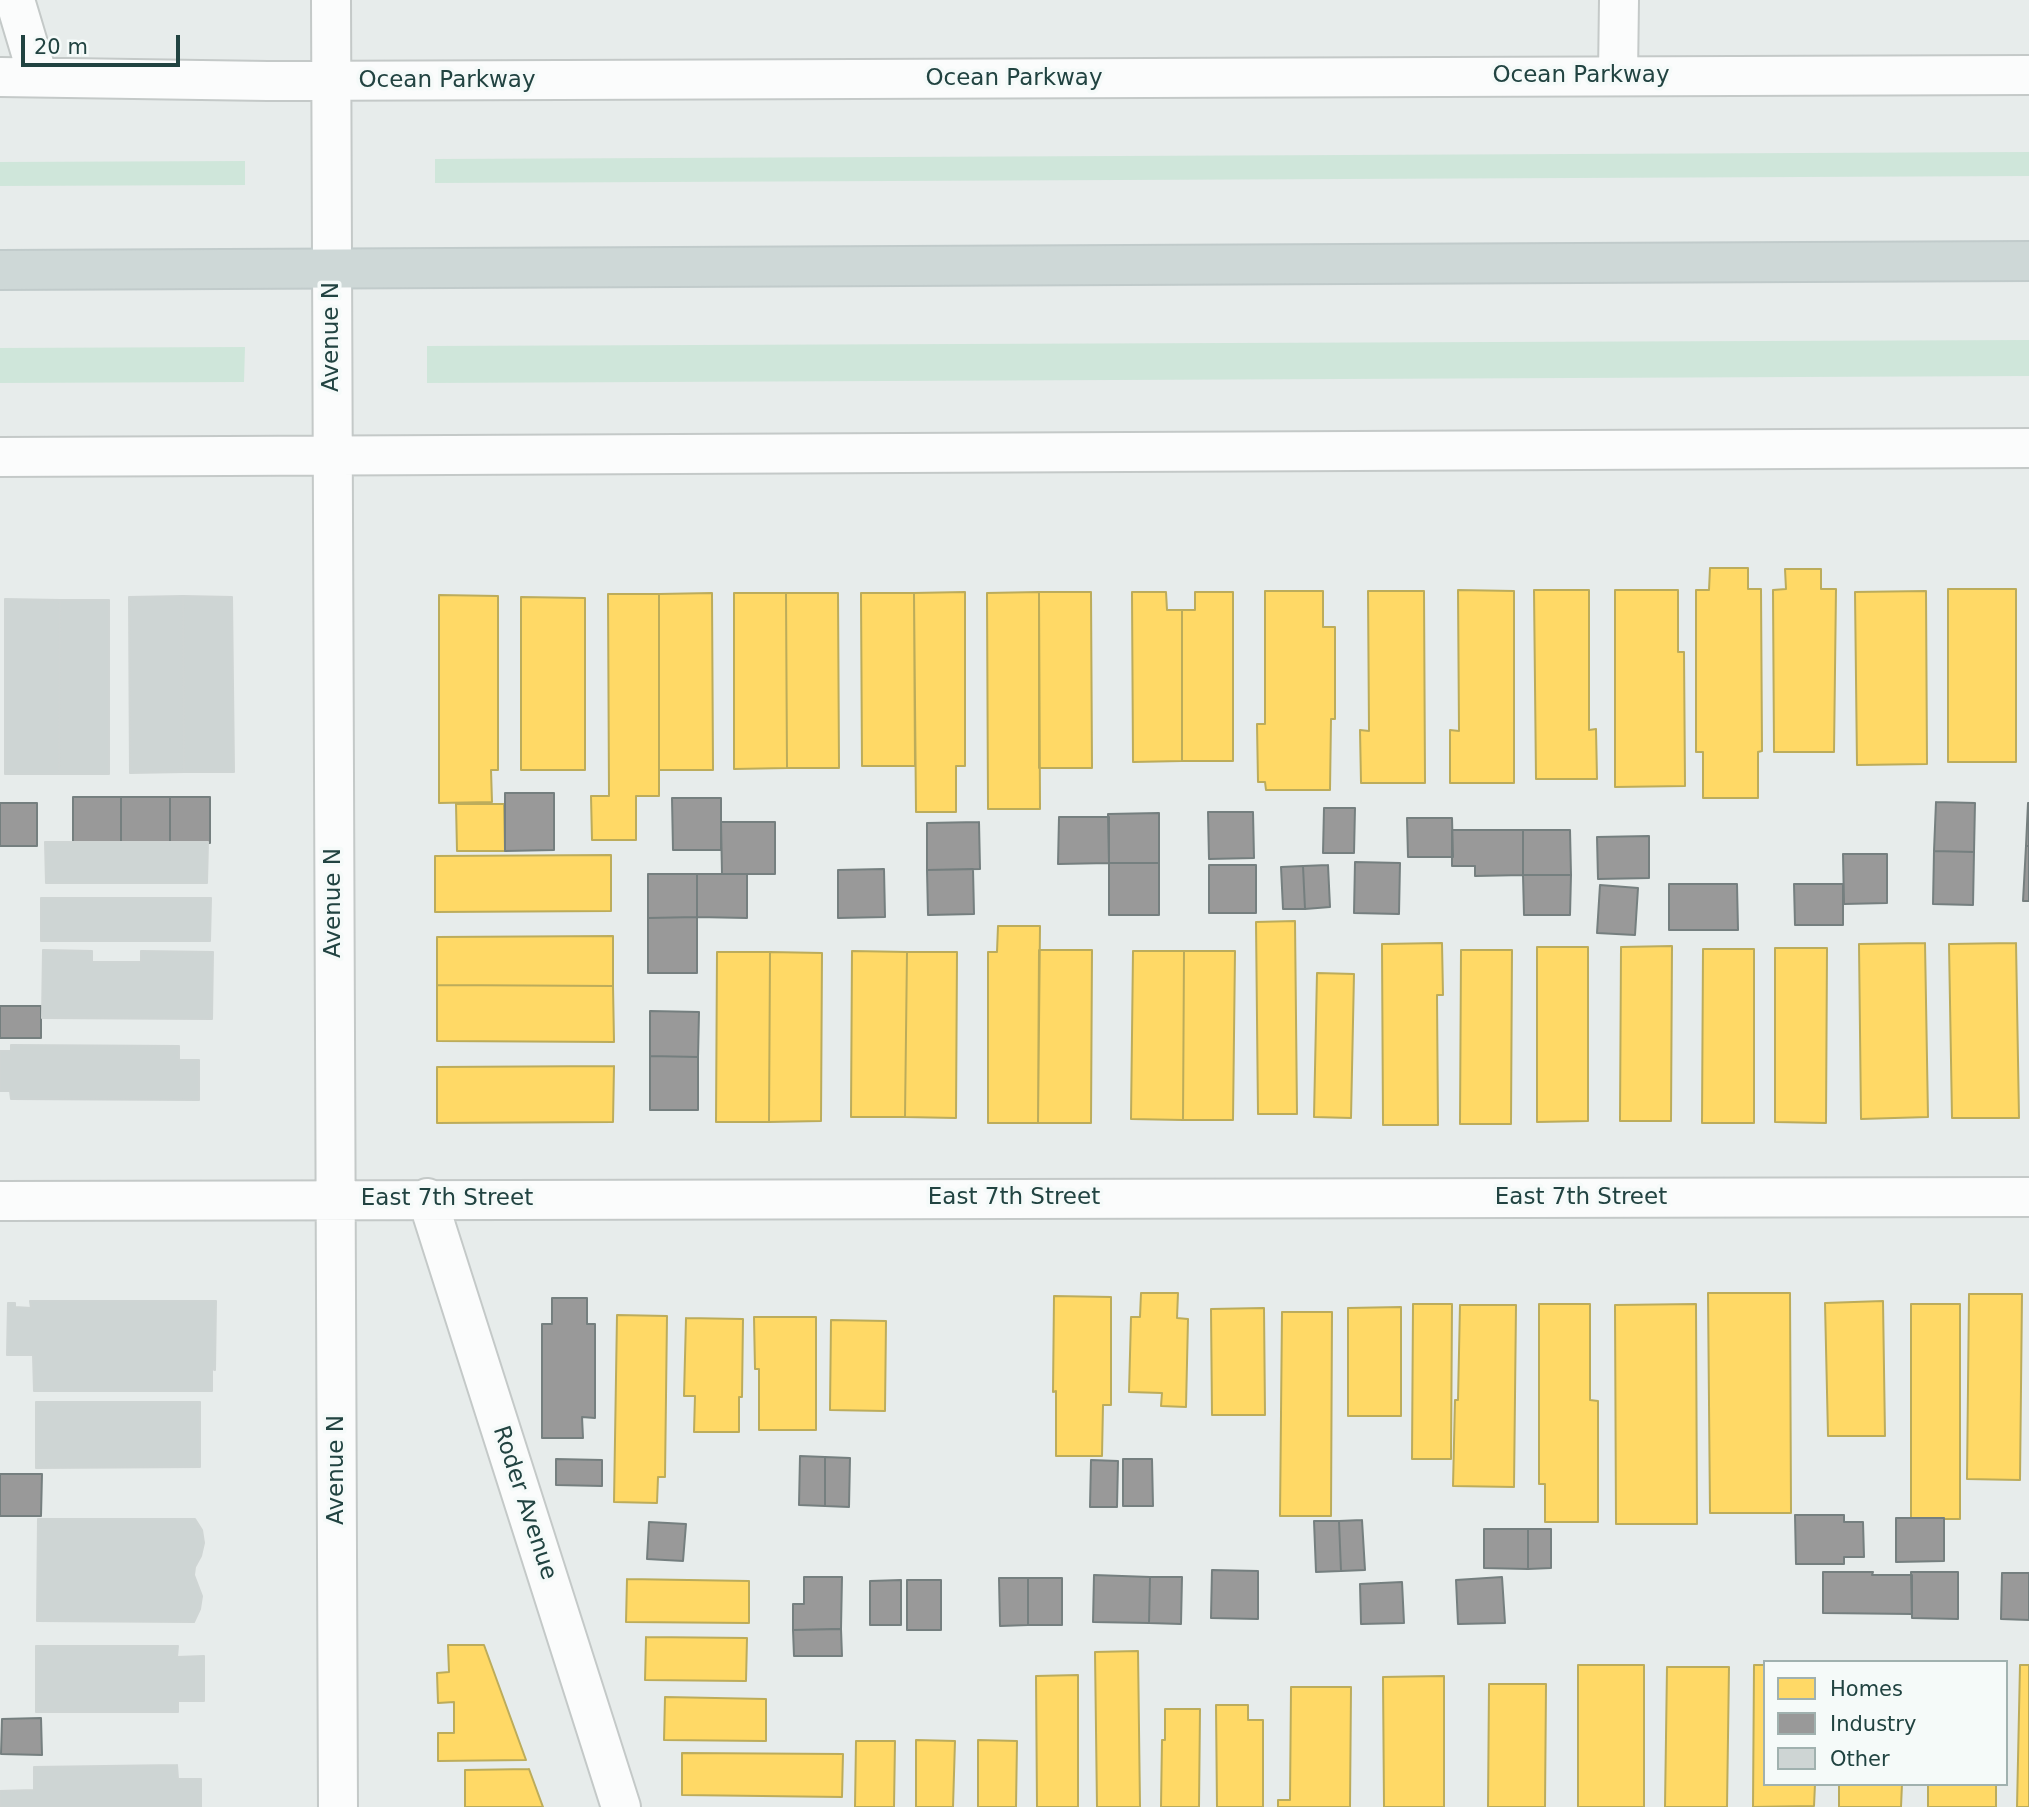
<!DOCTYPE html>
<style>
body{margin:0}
#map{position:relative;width:2029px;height:1807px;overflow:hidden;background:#e7eceb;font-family:"DejaVu Sans",sans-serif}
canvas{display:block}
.legend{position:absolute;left:1763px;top:1660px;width:245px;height:126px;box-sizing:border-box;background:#f5faf9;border:2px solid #a0b1af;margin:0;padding:9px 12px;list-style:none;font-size:21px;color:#214341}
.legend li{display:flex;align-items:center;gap:14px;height:35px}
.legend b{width:35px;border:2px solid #a0b1af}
.scale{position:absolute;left:21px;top:35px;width:159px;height:32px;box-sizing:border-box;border:4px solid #214341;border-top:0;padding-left:9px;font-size:21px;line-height:24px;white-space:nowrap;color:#214341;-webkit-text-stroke:5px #f5faf9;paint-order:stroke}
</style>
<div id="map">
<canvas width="2029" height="1807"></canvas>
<ul class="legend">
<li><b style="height:19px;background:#ffd966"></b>Homes</li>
<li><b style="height:19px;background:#999"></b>Industry</li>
<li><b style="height:19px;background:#ced5d4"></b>Other</li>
</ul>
<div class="scale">20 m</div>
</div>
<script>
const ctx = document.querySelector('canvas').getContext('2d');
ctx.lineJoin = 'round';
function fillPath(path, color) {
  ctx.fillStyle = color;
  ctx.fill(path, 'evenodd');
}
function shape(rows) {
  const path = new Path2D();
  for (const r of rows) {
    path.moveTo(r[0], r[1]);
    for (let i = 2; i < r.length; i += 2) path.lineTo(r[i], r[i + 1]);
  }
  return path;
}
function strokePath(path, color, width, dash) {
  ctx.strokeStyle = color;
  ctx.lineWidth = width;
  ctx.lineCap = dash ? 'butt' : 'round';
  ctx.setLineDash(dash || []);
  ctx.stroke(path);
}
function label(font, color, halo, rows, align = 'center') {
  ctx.font = font + ' "DejaVu Sans",sans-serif';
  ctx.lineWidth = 7;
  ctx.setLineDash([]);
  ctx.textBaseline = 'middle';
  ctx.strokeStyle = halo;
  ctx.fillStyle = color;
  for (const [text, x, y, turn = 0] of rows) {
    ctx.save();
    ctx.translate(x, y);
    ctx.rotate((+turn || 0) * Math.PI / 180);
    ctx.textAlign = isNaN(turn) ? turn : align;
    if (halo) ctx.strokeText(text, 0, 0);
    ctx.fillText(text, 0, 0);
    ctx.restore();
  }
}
fillPath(shape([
 [2029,152,2029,176,435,183,435,159],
 [245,161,245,185,0,186,0,162],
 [2029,340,2029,376,427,383,427,346],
 [245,347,244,382,0,383,0,348]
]), '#cfe6da');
const homes = shape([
 [1710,568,1748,568,1748,589,1761,589,1762,751,1758,752,1758,798,1703,798,1703,752,1696,752,1696,590,1709,590,1710,568],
 [1785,569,1821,569,1821,589,1836,589,1834,752,1774,752,1773,590,1786,589,1785,569],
 [1948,589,2016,589,2016,762,1948,762,1948,589],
 [1458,590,1514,591,1514,783,1450,783,1450,730,1459,731,1458,590],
 [1534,590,1589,590,1589,730,1596,729,1597,779,1536,779,1534,590],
 [1615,590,1678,590,1678,652,1684,652,1685,786,1615,787,1615,590],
 [1265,591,1323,591,1323,627,1335,627,1335,719,1331,719,1330,790,1266,790,1265,782,1258,782,1257,724,1265,724,1265,591],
 [1368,591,1424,591,1425,783,1361,783,1360,730,1369,731,1368,591],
 [1926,591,1927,764,1857,765,1855,592,1926,591],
 [965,592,965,766,956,766,956,812,916,812,914,593,965,592],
 [1039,592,1091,592,1092,768,1039,768,1039,592],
 [1039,592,1040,809,988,809,987,593,1039,592],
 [1132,592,1166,592,1167,610,1182,610,1182,761,1133,762,1132,592],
 [1195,592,1233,592,1233,761,1182,761,1182,610,1195,610,1195,592],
 [712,593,713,770,659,770,659,594,712,593],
 [734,593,786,593,787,768,734,769,734,593],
 [786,593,838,593,839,768,787,768,786,593],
 [861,593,914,593,915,766,862,766,861,593],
 [608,594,659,594,659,796,636,796,636,840,592,840,591,796,609,796,608,594],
 [439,595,498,596,498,770,491,770,492,802,439,803,439,595],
 [521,597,585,598,585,770,521,770,521,597],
 [456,804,504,804,505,851,457,851,456,804],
 [611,855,611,911,435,912,435,856,611,855],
 [1295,921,1297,1114,1258,1114,1256,922,1295,921],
 [998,926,1040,926,1038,1123,988,1123,988,952,997,952,998,926],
 [613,936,613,986,437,985,437,937,613,936],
 [1442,943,1443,995,1437,995,1438,1125,1383,1125,1382,944,1442,943],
 [1925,943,1928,1117,1861,1119,1859,944,1925,943],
 [2016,943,2019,1118,1952,1118,1949,944,2016,943],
 [1672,946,1671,1121,1620,1121,1621,947,1672,946],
 [1537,947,1588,947,1588,1121,1537,1122,1537,947],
 [1775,948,1827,948,1826,1123,1775,1122,1775,948],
 [1703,949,1754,949,1754,1123,1702,1123,1703,949],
 [1039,950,1092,950,1091,1123,1038,1123,1039,950],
 [1461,950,1512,950,1511,1124,1460,1124,1461,950],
 [852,951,907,952,905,1117,851,1117,852,951],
 [1133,951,1184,951,1183,1120,1131,1119,1133,951],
 [1184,951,1235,951,1233,1120,1183,1120,1184,951],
 [717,952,770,952,769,1122,716,1122,717,952],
 [770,952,822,953,821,1121,769,1122,770,952],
 [907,952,957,952,956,1118,905,1117,907,952],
 [1317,973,1354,974,1351,1118,1314,1117,1317,973],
 [437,985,613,986,614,1042,437,1041,437,985],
 [614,1066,613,1122,437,1123,437,1067,614,1066],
 [1141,1293,1178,1293,1177,1318,1188,1319,1186,1407,1161,1406,1162,1393,1129,1392,1131,1317,1140,1317,1141,1293],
 [1708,1293,1790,1293,1791,1513,1710,1513,1708,1293],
 [1969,1294,2022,1294,2020,1480,1967,1479,1969,1294],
 [1054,1296,1111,1297,1111,1405,1103,1405,1102,1456,1056,1456,1056,1391,1053,1392,1054,1296],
 [1883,1301,1885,1436,1828,1436,1825,1303,1883,1301],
 [1413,1304,1452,1304,1451,1459,1412,1459,1413,1304],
 [1539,1304,1590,1304,1590,1400,1598,1401,1598,1522,1545,1522,1545,1484,1539,1484,1539,1304],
 [1696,1304,1697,1524,1616,1524,1615,1305,1696,1304],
 [1911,1304,1960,1304,1960,1519,1911,1519,1911,1304],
 [1460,1305,1516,1305,1514,1487,1453,1486,1455,1400,1458,1400,1460,1305],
 [1401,1307,1401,1416,1348,1416,1348,1308,1401,1307],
 [1264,1308,1265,1415,1212,1415,1211,1309,1264,1308],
 [1282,1312,1332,1312,1331,1516,1280,1516,1282,1312],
 [617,1315,667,1316,665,1477,658,1477,657,1503,614,1502,617,1315],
 [754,1317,816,1317,816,1430,759,1430,759,1369,755,1369,754,1317],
 [686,1318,743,1319,742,1397,739,1397,739,1432,694,1432,695,1396,684,1396,686,1318],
 [831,1320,886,1321,885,1411,830,1410,831,1320],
 [627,1579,749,1581,749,1623,626,1622,627,1579],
 [646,1637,747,1638,746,1681,645,1680,646,1637],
 [448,1645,484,1645,526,1760,438,1761,438,1733,454,1733,454,1702,438,1703,437,1673,449,1672,448,1645],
 [1138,1651,1140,1807,1097,1807,1095,1652,1138,1651],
 [1578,1665,1644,1665,1644,1807,1578,1807,1578,1665],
 [1754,1665,1765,1665,1765,1784,1815,1784,1814,1806,1753,1807,1754,1665],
 [2020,1665,2029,1665,2029,1807,2017,1807,2020,1665],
 [1667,1667,1729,1667,1727,1807,1665,1807,1667,1667],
 [1078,1675,1078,1807,1037,1807,1036,1676,1078,1675],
 [1444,1676,1444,1807,1384,1807,1383,1677,1444,1676],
 [1489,1684,1546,1684,1545,1807,1488,1807,1489,1684],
 [1291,1687,1351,1687,1350,1807,1278,1807,1278,1800,1290,1800,1291,1687],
 [665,1697,766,1699,766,1741,664,1740,665,1697],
 [1216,1705,1248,1705,1248,1720,1263,1720,1263,1807,1217,1807,1216,1705],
 [1165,1709,1200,1709,1199,1807,1161,1807,1162,1740,1165,1740,1165,1709],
 [916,1740,955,1741,953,1807,916,1807,916,1740],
 [978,1740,1017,1741,1016,1807,978,1807,978,1740],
 [856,1741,895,1741,894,1807,855,1807,856,1741],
 [682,1753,843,1754,842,1797,682,1795,682,1753],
 [529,1769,543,1807,465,1807,465,1770,529,1769],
 [1839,1784,1902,1784,1901,1807,1839,1807,1839,1784],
 [1928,1784,1996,1784,1996,1807,1928,1807,1928,1784]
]);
fillPath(homes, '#ffd966');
strokePath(homes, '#bcac5b', 2);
const industry = shape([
 [505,793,554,793,554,850,505,851,505,793],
 [73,797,121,797,121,843,73,842,73,797],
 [121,797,170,797,170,843,121,843,121,797],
 [170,797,210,797,210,843,170,843,170,797],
 [672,798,721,798,721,850,673,850,672,798],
 [1936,802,1975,803,1974,852,1934,851,1936,802],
 [0,803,37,803,37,846,0,846,0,803],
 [2028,803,2029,803,2029,846,2026,846,2028,803],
 [1324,808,1355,808,1354,853,1323,853,1324,808],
 [1208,812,1253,812,1254,858,1209,859,1208,812],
 [1159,813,1159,863,1109,863,1108,814,1159,813],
 [1059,817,1109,817,1109,863,1058,864,1059,817],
 [1407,818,1452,818,1453,857,1408,857,1407,818],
 [721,822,775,822,775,874,722,874,721,822],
 [979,822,980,869,927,870,927,823,979,822],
 [1452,830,1523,830,1523,875,1475,876,1475,866,1452,866,1452,830],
 [1523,830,1570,830,1571,875,1523,875,1523,830],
 [1649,836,1649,878,1598,879,1597,837,1649,836],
 [2026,846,2029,846,2029,901,2023,901,2026,846],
 [1934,851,1974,852,1973,905,1933,904,1934,851],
 [1843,854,1887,854,1887,903,1844,904,1843,854],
 [1355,862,1400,863,1399,914,1354,913,1355,862],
 [1109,863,1159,863,1159,915,1109,915,1109,863],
 [1209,865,1256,865,1256,913,1209,913,1209,865],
 [1328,865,1330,907,1305,909,1303,866,1328,865],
 [1303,866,1305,909,1283,909,1281,867,1303,866],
 [884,869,885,917,838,918,838,870,884,869],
 [973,869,974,914,928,915,927,870,973,869],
 [648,874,697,874,697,917,648,918,648,874],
 [697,874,747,874,747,918,697,917,697,874],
 [1523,875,1571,875,1570,915,1524,915,1523,875],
 [1669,884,1737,884,1738,930,1669,930,1669,884],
 [1794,884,1843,884,1843,925,1795,925,1794,884],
 [1600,885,1638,888,1635,935,1597,933,1600,885],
 [697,917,697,973,648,973,648,918,697,917],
 [0,1006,41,1006,41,1038,0,1038,0,1006],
 [650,1011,699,1012,698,1057,650,1056,650,1011],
 [650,1056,698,1057,698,1110,650,1110,650,1056],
 [552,1298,587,1298,587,1324,595,1324,595,1418,582,1417,583,1438,542,1438,542,1324,552,1324,552,1298],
 [800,1456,825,1457,825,1506,799,1505,800,1456],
 [825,1457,850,1458,849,1507,825,1506,825,1457],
 [556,1459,602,1460,602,1486,556,1485,556,1459],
 [1123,1459,1152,1459,1153,1506,1123,1506,1123,1459],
 [1091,1460,1118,1461,1117,1507,1090,1507,1091,1460],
 [0,1474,42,1474,41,1516,0,1516,0,1474],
 [1795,1515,1844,1515,1844,1522,1863,1522,1864,1557,1844,1557,1844,1564,1796,1564,1795,1515],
 [1896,1518,1944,1518,1944,1561,1896,1562,1896,1518],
 [1362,1520,1365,1570,1341,1571,1339,1521,1362,1520],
 [1314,1521,1339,1521,1341,1571,1316,1572,1314,1521],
 [649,1522,686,1524,683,1561,647,1559,649,1522],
 [1484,1529,1528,1529,1528,1569,1484,1568,1484,1529],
 [1528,1529,1551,1529,1551,1568,1528,1569,1528,1529],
 [1212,1570,1258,1571,1258,1619,1211,1618,1212,1570],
 [1823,1572,1873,1572,1872,1575,1912,1575,1912,1614,1823,1613,1823,1572],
 [1911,1572,1958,1572,1958,1619,1912,1618,1911,1572],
 [2002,1573,2029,1573,2029,1620,2001,1619,2002,1573],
 [1094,1575,1150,1577,1149,1623,1093,1622,1094,1575],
 [804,1577,842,1577,841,1629,793,1630,793,1604,804,1604,804,1577],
 [1150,1577,1182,1577,1181,1624,1149,1623,1150,1577],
 [1502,1577,1505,1623,1458,1624,1456,1580,1502,1577],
 [999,1578,1028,1578,1028,1625,1000,1626,999,1578],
 [1028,1578,1062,1578,1062,1625,1028,1625,1028,1578],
 [901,1580,901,1625,870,1625,870,1581,901,1580],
 [907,1580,941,1580,941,1630,907,1630,907,1580],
 [1402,1582,1404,1623,1361,1624,1360,1584,1402,1582],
 [832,1629,841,1629,842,1656,794,1656,793,1630,832,1629],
 [41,1718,42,1755,1,1754,2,1719,41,1718]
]);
fillPath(industry, '#999');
strokePath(industry, '#757f7f', 2);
const building = shape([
 [183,596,184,772,130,773,129,597,183,596],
 [183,596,232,597,234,772,184,772,183,596],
 [5,599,60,600,59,774,5,774,5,599],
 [60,600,109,600,109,774,59,774,60,600],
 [45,842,208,842,207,883,46,883,45,842],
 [41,898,211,898,210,941,41,941,41,898],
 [43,950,92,951,92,962,141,962,141,951,213,952,212,1019,42,1018,43,950],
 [11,1045,179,1046,179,1060,199,1060,199,1100,11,1099,10,1091,0,1091,0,1051,11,1051,11,1045],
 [30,1301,216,1301,215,1370,212,1369,212,1391,34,1391,33,1355,7,1355,8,1303,15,1303,15,1307,31,1308,30,1301],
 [36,1402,200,1402,200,1467,36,1468,36,1402],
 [38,1519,195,1519,202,1530,204,1543,201,1556,195,1567,194,1575,202,1596,200,1609,194,1622,37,1621,38,1519],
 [36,1646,178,1646,177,1657,204,1656,204,1701,178,1701,178,1712,36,1712,36,1646],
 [177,1765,178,1779,201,1779,201,1807,0,1807,0,1791,34,1790,34,1767,177,1765]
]);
fillPath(building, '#ced5d4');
strokePath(building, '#cfd5d4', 2);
const minor = shape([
 [15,0,38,77],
 [331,0,338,1807],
 [1618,75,1619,0],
 [0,77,268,81,2029,75],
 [0,457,2029,448],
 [427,1198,621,1807],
 [0,1201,2029,1197]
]);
const major = shape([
 [0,270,2029,261]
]);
strokePath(minor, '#c4c9c8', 42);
strokePath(major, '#c1cbcb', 42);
strokePath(minor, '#fbfcfc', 38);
strokePath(major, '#ced8d7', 38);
label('23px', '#214341', '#f5faf9', [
 ["Ocean Parkway",1581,76],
 ["Ocean Parkway",1014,79],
 ["Ocean Parkway",447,81],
 ["Avenue N",332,337,-90],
 ["Avenue N",334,903,-90],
 ["East 7th Street",1014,1198],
 ["East 7th Street",1581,1198],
 ["East 7th Street",447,1199],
 ["Avenue N",337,1470,-90],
 ["Roder Avenue",524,1503,72]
]);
</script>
